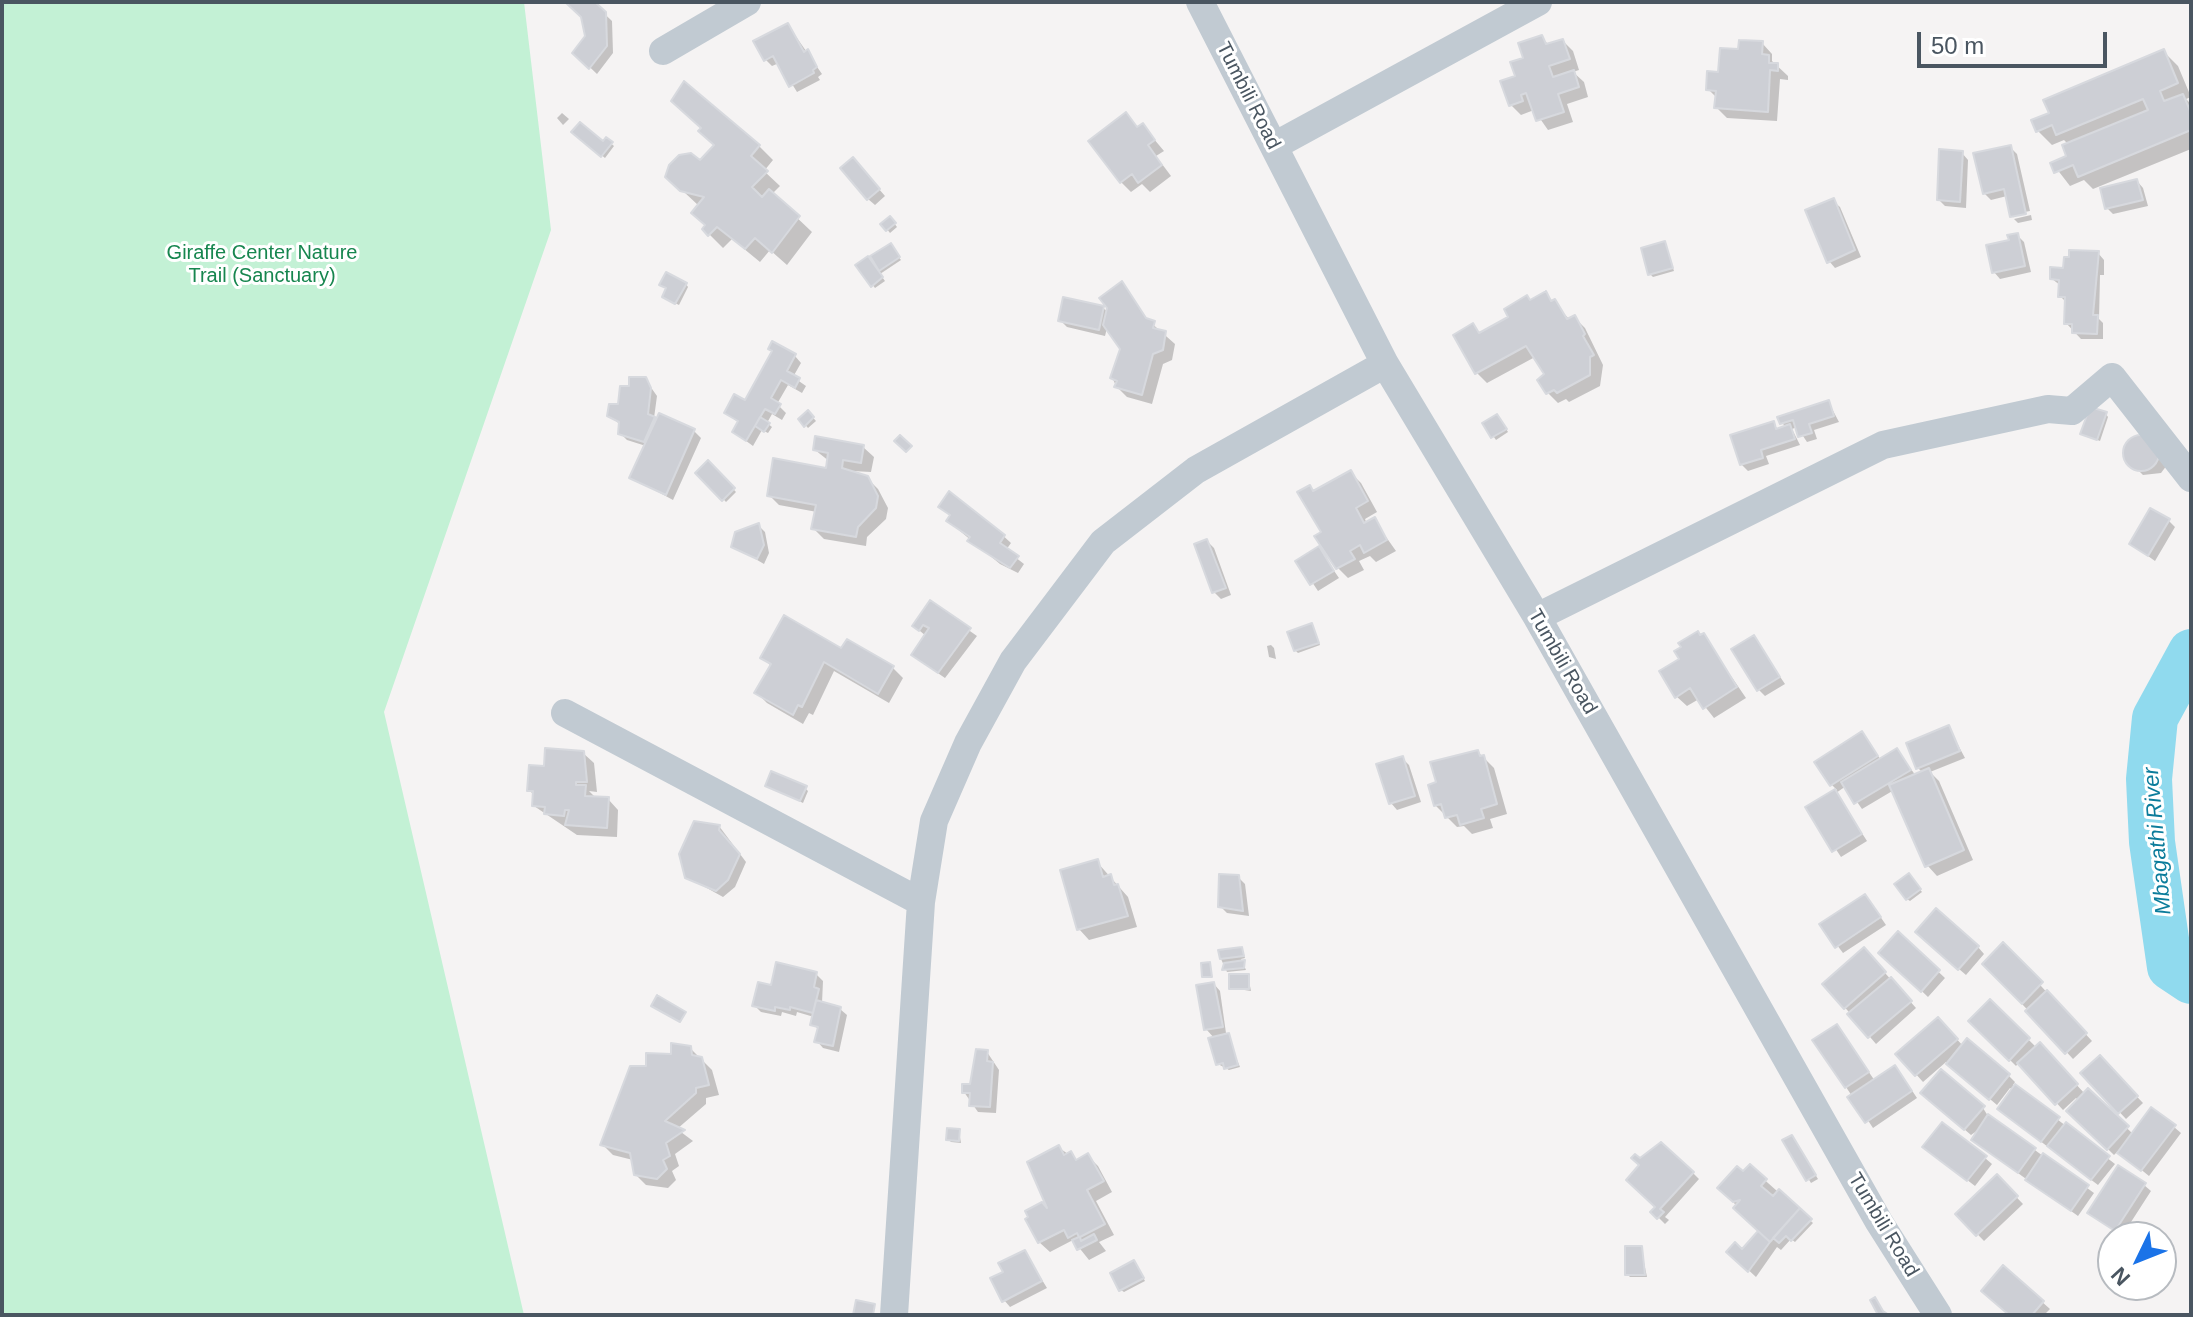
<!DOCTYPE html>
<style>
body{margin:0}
#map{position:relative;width:2193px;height:1317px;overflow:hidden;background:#f5f3f3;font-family:Helvetica,sans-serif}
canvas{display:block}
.frame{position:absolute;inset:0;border:4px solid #4a5661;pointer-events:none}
.north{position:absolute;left:2097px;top:1221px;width:80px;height:80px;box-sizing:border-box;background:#fff;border:2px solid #b7bbc0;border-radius:50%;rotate:227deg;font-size:22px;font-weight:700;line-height:32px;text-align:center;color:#4a5661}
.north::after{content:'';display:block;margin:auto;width:28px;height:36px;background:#1a73e8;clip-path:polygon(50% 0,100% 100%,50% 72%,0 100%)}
.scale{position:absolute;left:1917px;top:32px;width:190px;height:36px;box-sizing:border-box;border:4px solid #4a5661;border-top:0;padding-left:10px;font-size:24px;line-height:28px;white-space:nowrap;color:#4a5661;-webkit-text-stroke:6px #fff;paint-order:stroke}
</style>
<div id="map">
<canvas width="2193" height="1317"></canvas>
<div class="frame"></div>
<div class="north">N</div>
<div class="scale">50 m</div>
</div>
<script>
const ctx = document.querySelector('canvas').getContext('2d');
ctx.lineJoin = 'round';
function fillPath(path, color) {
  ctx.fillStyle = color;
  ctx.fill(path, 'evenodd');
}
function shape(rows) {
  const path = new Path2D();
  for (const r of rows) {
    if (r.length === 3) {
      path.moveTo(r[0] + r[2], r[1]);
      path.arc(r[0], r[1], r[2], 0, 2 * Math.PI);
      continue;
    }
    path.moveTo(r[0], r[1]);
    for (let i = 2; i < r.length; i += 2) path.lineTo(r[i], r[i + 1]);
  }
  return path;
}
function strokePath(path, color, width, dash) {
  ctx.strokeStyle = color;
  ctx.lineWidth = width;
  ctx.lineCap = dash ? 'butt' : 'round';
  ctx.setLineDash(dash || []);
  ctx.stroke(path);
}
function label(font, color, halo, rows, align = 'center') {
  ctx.font = font + ' Helvetica,sans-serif';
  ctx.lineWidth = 6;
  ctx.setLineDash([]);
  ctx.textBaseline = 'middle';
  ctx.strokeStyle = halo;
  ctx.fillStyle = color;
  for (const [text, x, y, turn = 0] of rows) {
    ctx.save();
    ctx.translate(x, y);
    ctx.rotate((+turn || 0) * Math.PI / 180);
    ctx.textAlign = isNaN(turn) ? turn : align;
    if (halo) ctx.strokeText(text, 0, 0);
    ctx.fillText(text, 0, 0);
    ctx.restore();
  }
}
fillPath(shape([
 [2,2,524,2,551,230,384,712,524,1315,2,1315]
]), '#c3f1d5');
fillPath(shape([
 [567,2,592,2,612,21,613,53,597,74,575,53,588,36,583,16],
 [788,25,822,74,818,77,820,80,797,92,779,63,772,66,766,60],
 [1542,38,1549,45,1563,41,1573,51,1579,70,1573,72,1584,82,1588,97,1567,104,1573,122,1548,130,1534,110,1521,115,1510,104,1525,59],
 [1762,43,1772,54,1772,61,1788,76,1788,80,1780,79,1777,121,1727,118,1716,107,1717,98,1708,89,1740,51],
 [2164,52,2178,66,2191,97,2186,99,2191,104,2191,149,2093,189,2084,180,2070,186,2053,164,2069,158,2069,145,2064,140,2052,145,2038,131],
 [562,113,569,119,563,125,557,118],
 [1126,115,1139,129,1143,126,1164,151,1156,156,1171,176,1150,192,1142,184,1131,192,1121,182],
 [574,132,603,144,607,140,614,146,605,158],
 [759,146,773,160,764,171,780,186,772,194,812,232,787,265,770,250,760,262,732,239,723,248,704,229,707,226,699,206,668,177,701,162],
 [2010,147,2017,154,2030,211,2014,214,2014,218,2007,196,1991,200,1984,193],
 [1962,153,1968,160,1966,208,1945,206,1939,200],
 [859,166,885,196,875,205,868,199],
 [2137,181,2143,188,2148,206,2113,214,2107,208],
 [1833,201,1840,207,1861,257,1835,268,1829,261],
 [2031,215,2032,220,2018,223,2014,219],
 [890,218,897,227,890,233,883,224],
 [2017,235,2024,242,2031,272,2000,279,1994,272],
 [1665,244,1674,271,1653,277,1650,274],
 [890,246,901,260,880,274,885,281,875,288,858,266],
 [2098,253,2104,260,2104,275,2100,275,2099,319,2103,323,2103,339,2081,339,2066,323,2067,303,2060,296,2060,285,2052,279,2065,270,2071,260],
 [686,284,688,287,679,305,667,299],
 [1121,284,1149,321,1175,344,1172,360,1163,364,1152,404,1127,397,1116,386,1112,377,1122,349,1107,328,1105,336,1067,327,1060,320,1103,308,1108,312],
 [1546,294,1570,320,1574,317,1585,328,1603,365,1600,386,1569,402,1566,399,1558,403,1548,393,1546,374,1535,357,1487,383,1477,373,1456,336,1473,326,1481,334],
 [795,356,801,363,793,377,806,386,802,393,788,385,777,404,786,413,782,420,772,414,767,423,772,427,768,433,762,430,753,446,734,432,739,423,726,413,746,403],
 [645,379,657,396,654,418,694,431,701,438,673,500,632,478,646,446,627,440,620,433,621,425,609,416,631,388],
 [1829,403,1839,422,1814,430,1817,439,1807,442,1797,427,1792,429,1800,445,1766,456,1769,464,1748,471,1741,464,1773,424,1779,430,1786,427,1782,423],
 [808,412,816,421,808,428,800,419],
 [2106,414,2108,417,2100,441,2083,434],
 [1500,419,1508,432,1496,440,1485,424],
 [2136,436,2146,436,2167,465,2161,473,2143,475,2128,460,2126,451],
 [863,447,874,457,871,472,852,471,867,478,878,489,888,508,886,519,867,537,866,546,824,539,814,529,817,512,779,505,769,495,828,470,829,461,815,450],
 [708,463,736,492,726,502,698,473],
 [1351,473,1361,483,1377,512,1365,519,1367,524,1374,520,1396,551,1376,562,1370,556,1359,561,1364,570,1348,578,1338,568,1310,488,1314,492],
 [949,494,986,520,1011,543,1006,550,1024,564,1018,573,1000,564,955,527,951,516,940,507],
 [2169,521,2175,527,2155,561,2131,544],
 [758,525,765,532,769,553,764,564,733,546],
 [1207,541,1214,548,1231,595,1221,599,1214,592],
 [1319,549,1339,578,1318,591,1298,561],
 [930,603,977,636,945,678,920,661,926,636,914,626],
 [1312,625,1320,645,1298,653,1295,650],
 [1703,635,1746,698,1714,718,1699,699,1687,706,1676,696,1681,660],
 [1753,637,1785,684,1765,696,1759,690],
 [848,642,893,668,903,678,889,703,834,671,813,715,809,713,803,724,767,703,757,693,772,667,762,657,842,651],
 [1271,645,1274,648,1276,659,1269,657,1267,646],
 [1949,728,1965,758,1930,772,1939,781,1973,860,1937,876,1927,865,1894,790,1862,809,1846,786,1836,793,1867,841,1841,857,1808,807,1837,790,1832,785,1862,734,1881,760,1897,750,1916,776,1923,773,1918,768],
 [1478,752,1494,768,1507,814,1490,819,1493,828,1472,834,1464,826,1457,827,1435,805],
 [583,753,594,763,597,792,589,791,596,798,608,799,618,810,617,837,577,835,534,806,535,796,529,790,546,768],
 [1402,758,1409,765,1421,802,1397,810,1391,803],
 [767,785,805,788,808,791,803,803],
 [719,826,746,862,735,887,723,897,687,877],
 [1097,862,1128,897,1137,927,1089,940,1079,929],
 [1238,877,1245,884,1249,916,1227,913,1220,906],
 [1911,878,1922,892,1910,901,1907,899],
 [1871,903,1886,925,1843,953,1822,925],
 [1898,934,1945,978,1928,997,1881,952],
 [1924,939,1978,947,1984,954,1966,975],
 [2003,945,2092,1041,2073,1059,1985,964],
 [1242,949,1245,958,1241,959,1246,970,1227,972,1221,959],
 [1870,956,1916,1008,1876,1044,1825,984],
 [816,974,823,981,822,1003,840,1009,847,1015,839,1052,823,1048,817,1041,819,1030,813,1024,814,1017,797,1012,796,1016,782,1012,781,1016,761,1012,754,1005,772,987],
 [1248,976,1251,991,1231,988],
 [1214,984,1220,991,1226,1033,1240,1067,1229,1070,1218,1064,1215,1039,1206,1029],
 [1990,1002,2037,1048,2040,1045,2085,1094,2088,1091,2133,1134,2174,1127,2181,1133,2149,1176,2118,1151,2114,1155,2069,1111,2079,1101,2076,1098,2063,1110,2019,1062,2016,1066,1971,1021],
 [1837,1026,1875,1081,1901,1074,1917,1098,1873,1128,1846,1087],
 [1945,1026,1963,1046,1967,1041,2009,1076,2015,1082,2013,1085,2115,1164,2098,1185,2006,1115,2013,1090,2010,1088,1997,1105,1946,1062,1923,1082,1898,1054],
 [690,1048,712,1070,719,1095,706,1098,706,1104,677,1129,693,1141,675,1154,679,1166,672,1171,676,1180,668,1188,646,1185,636,1175,633,1160,613,1155,603,1145,631,1068,648,1068],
 [987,1052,999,1070,996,1113,978,1112,964,1092,972,1086,974,1061],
 [2100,1058,2143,1103,2126,1119,2083,1073],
 [1929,1099,1983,1108,1988,1116,2094,1193,2078,1216,1980,1146,1973,1140,1981,1128,1971,1135],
 [959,1131,961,1143,951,1142,948,1139],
 [1794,1140,1818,1179,1811,1183,1785,1141],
 [1058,1147,1078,1161,1088,1156,1098,1166,1112,1192,1096,1201,1114,1235,1099,1242,1106,1251,1089,1260,1073,1240,1050,1252,1039,1242,1052,1214],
 [1932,1153,1985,1158,1992,1164,1975,1186],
 [1640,1161,1693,1173,1699,1179,1665,1217,1669,1220,1665,1224,1653,1212,1658,1207],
 [1750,1167,1813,1223,1795,1242,1791,1239,1781,1250,1777,1247,1756,1277,1729,1252,1742,1251,1760,1231,1720,1188],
 [1997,1177,2023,1204,1984,1241,1958,1214],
 [2144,1185,2151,1191,2122,1236,2090,1213],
 [1641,1248,1647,1277,1630,1277,1627,1274],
 [1025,1252,1047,1288,1010,1307,1004,1300,1005,1272],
 [1136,1265,1145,1281,1124,1292,1121,1290],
 [2004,1268,2050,1309,2044,1315,2011,1315]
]), '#0003');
strokePath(shape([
 [2191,652,2155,718,2149,779,2152,842,2170,967,2191,981]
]), '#90daee', 46);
const building = shape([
 [565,2,595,2,606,12,607,46,589,69,572,53,585,36,581,17,565,2],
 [788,23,804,52,808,49,817,67,813,70,814,73,789,87,773,56,764,61,753,41,788,23],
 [1542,35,1546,44,1563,39,1570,59,1549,66,1553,77,1574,70,1579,87,1558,94,1564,112,1536,121,1526,93,1521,95,1523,101,1509,106,1500,81,1515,76,1510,62,1523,58,1518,43,1542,35],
 [1739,40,1763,41,1762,54,1769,55,1769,63,1778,63,1778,71,1770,70,1768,112,1714,108,1716,91,1706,90,1707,71,1718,72,1720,48,1738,49,1739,40],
 [2164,49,2178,83,2160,91,2164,101,2183,94,2191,113,2191,130,2078,177,2073,165,2054,173,2050,163,2066,156,2062,145,2148,110,2143,99,2056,135,2052,125,2036,132,2031,120,2049,113,2043,100,2164,49],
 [684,81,760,145,751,156,768,171,752,187,762,197,769,189,800,216,772,253,755,238,745,249,717,227,708,236,702,229,705,225,691,213,704,197,680,191,665,177,669,165,679,155,691,153,700,160,714,145,698,131,701,128,671,101,684,81],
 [1126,112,1137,127,1143,123,1155,140,1148,145,1162,165,1138,183,1132,174,1120,183,1088,141,1126,112],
 [580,122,603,141,606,137,613,142,601,157,571,132,580,122],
 [2011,145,2026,214,2010,217,2004,189,1983,194,1973,153,2011,145],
 [1939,149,1963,151,1960,202,1937,200,1939,149],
 [853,157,880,189,867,200,840,168,853,157],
 [2137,179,2143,200,2105,209,2100,188,2137,179],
 [1834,198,1855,250,1827,263,1805,210,1834,198],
 [890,216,896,223,886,231,880,224,890,216],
 [2018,233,2025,266,1992,273,1986,245,2009,240,2007,235,2018,233],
 [1665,241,1673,268,1648,275,1641,248,1665,241],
 [891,243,900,257,879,271,870,256,891,243],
 [2069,250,2099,251,2093,315,2098,315,2097,334,2072,333,2072,324,2064,324,2065,297,2058,297,2059,280,2050,279,2050,267,2063,268,2064,257,2069,257,2069,250],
 [868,256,883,277,871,287,855,265,868,256],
 [666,272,687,283,675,304,662,297,666,288,659,285,666,272],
 [1122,281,1146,318,1155,321,1153,328,1166,331,1163,350,1153,354,1142,395,1114,387,1117,381,1110,378,1120,349,1103,325,1107,308,1099,298,1122,281],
 [1546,291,1551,301,1555,299,1567,319,1575,315,1585,334,1583,336,1594,355,1590,357,1590,375,1557,393,1554,390,1546,394,1537,380,1544,374,1526,346,1475,374,1453,335,1473,323,1479,333,1508,317,1504,309,1527,295,1530,300,1546,291],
 [1063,297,1104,306,1099,330,1058,321,1063,297],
 [772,341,796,354,787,371,800,378,795,388,781,380,771,398,781,404,775,414,765,409,746,441,732,432,738,421,724,413,734,394,745,400,772,351,768,349,772,341],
 [629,377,646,377,651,388,648,414,655,417,644,442,618,434,619,422,607,416,609,404,618,404,620,386,629,386,629,377],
 [1829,400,1834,416,1809,424,1812,433,1798,437,1793,420,1780,424,1777,417,1829,400],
 [2090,407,2107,412,2097,440,2080,434,2090,407],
 [808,410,814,417,804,427,798,419,808,410],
 [659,413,695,429,666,495,629,478,659,413],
 [1497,414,1507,429,1491,438,1482,423,1497,414],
 [760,417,770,423,764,432,755,426,760,417],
 [1774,421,1776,429,1790,424,1795,439,1761,450,1763,458,1740,465,1730,435,1774,421],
 [900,435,912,446,906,452,894,441,900,435],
 [2141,453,18],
 [815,436,864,445,861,463,843,460,842,468,868,476,878,496,876,508,858,527,856,537,811,529,816,505,767,496,773,458,826,468,828,453,813,450,815,436],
 [708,460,735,488,722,501,695,473,708,460],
 [1351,470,1368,501,1356,508,1364,523,1375,517,1387,540,1364,553,1360,545,1350,551,1355,559,1336,569,1314,536,1321,532,1297,492,1310,485,1313,491,1351,470],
 [949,491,1005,535,1000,543,1019,556,1010,568,967,541,970,537,946,521,950,515,938,507,949,491],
 [2150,508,2170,519,2148,556,2129,544,2150,508],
 [759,523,764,545,757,559,731,547,735,532,759,523],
 [1207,539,1226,588,1212,593,1194,544,1207,539],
 [1319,546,1334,571,1310,585,1295,561,1319,546],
 [930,600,971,628,938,673,911,655,929,628,923,625,919,631,912,626,930,600],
 [784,615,841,648,847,639,894,666,878,694,824,662,802,707,798,705,793,715,754,693,771,664,760,658,784,615],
 [1312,623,1319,643,1294,651,1287,632,1312,623],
 [1698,631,1700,635,1704,633,1737,687,1703,709,1690,688,1675,698,1659,671,1679,659,1674,651,1681,647,1678,643,1698,631],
 [1754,635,1780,677,1757,691,1731,649,1754,635],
 [1949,725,1960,751,1916,769,1906,743,1949,725],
 [1862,731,1878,756,1830,786,1814,762,1862,731],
 [545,748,584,751,587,782,576,782,576,785,586,785,585,796,609,797,607,828,565,825,569,810,565,810,564,816,544,814,545,807,532,806,533,791,527,791,529,765,544,766,545,748],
 [1897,748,1911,770,1854,804,1841,782,1897,748],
 [1478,750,1480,756,1484,755,1497,804,1481,809,1484,818,1460,825,1457,815,1445,818,1441,804,1434,806,1428,785,1436,782,1430,762,1478,750],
 [1403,756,1415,796,1389,804,1376,764,1403,756],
 [1929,768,1964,850,1925,867,1889,785,1929,768],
 [771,771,807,786,800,801,765,786,771,771],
 [1835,789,1862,834,1832,852,1805,807,1835,789],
 [694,821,720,825,719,830,740,854,728,880,716,891,685,878,679,854,694,821],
 [1098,859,1103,877,1111,874,1114,885,1118,884,1128,916,1077,930,1060,870,1098,859],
 [1909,873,1921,889,1906,900,1894,884,1909,873],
 [1219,874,1239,875,1243,911,1218,907,1219,874],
 [1865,894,1881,917,1835,948,1819,924,1865,894],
 [1936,908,1979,946,1958,970,1915,932,1936,908],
 [1898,931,1940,970,1921,992,1878,953,1898,931],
 [2003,942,2043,982,2022,1004,1982,964,2003,942],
 [1242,947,1244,956,1220,959,1218,950,1242,947],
 [1864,947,1886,972,1844,1009,1822,984,1864,947],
 [1245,960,1244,968,1222,970,1224,963,1245,960],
 [776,962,817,972,814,987,819,989,813,1013,790,1007,790,1010,775,1007,775,1011,752,1006,758,982,771,985,776,962],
 [1210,962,1212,977,1202,977,1201,963,1210,962],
 [1229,974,1249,974,1249,989,1229,989,1229,974],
 [1891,977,1912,1001,1868,1038,1847,1014,1891,977],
 [1214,982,1223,1027,1204,1030,1196,985,1214,982],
 [2047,990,2087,1033,2065,1054,2025,1011,2047,990],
 [657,995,686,1012,680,1022,651,1006,657,995],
 [1990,999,2030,1038,2009,1061,1968,1021,1990,999],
 [816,1000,841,1007,833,1046,814,1042,818,1027,810,1025,816,1000],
 [1938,1017,1958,1039,1915,1076,1895,1054,1938,1017],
 [1837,1024,1869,1072,1845,1088,1812,1040,1837,1024],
 [1229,1033,1238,1065,1224,1069,1223,1063,1216,1065,1208,1038,1229,1033],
 [1967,1038,2010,1074,1989,1100,1946,1064,1967,1038],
 [2040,1042,2078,1084,2055,1105,2017,1063,2040,1042],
 [671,1043,691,1046,692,1055,702,1057,709,1085,696,1088,696,1093,665,1121,685,1130,666,1143,670,1156,663,1160,667,1169,657,1179,634,1175,630,1153,600,1145,630,1066,646,1066,646,1053,671,1054,671,1043],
 [976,1049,988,1050,987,1061,993,1062,990,1107,969,1106,970,1093,962,1093,962,1084,970,1084,976,1049],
 [2100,1055,2138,1096,2118,1114,2080,1073,2100,1055],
 [1895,1065,1912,1091,1865,1123,1847,1097,1895,1065],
 [1941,1069,1985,1106,1964,1130,1920,1093,1941,1069],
 [2015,1084,2060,1117,2041,1142,1997,1109,2015,1084],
 [2088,1088,2129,1126,2107,1150,2066,1111,2088,1088],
 [2151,1107,2176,1125,2141,1171,2117,1153,2151,1107],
 [1988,1114,2036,1148,2018,1173,1971,1140,1988,1114],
 [1942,1122,1987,1156,1967,1181,1922,1147,1942,1122],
 [2066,1122,2110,1156,2091,1180,2047,1146,2066,1122],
 [947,1128,960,1129,959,1141,946,1140,947,1128],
 [1792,1135,1816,1175,1806,1181,1782,1140,1792,1135],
 [1661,1142,1694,1172,1660,1209,1664,1212,1657,1219,1650,1212,1655,1207,1626,1180,1639,1165,1631,1158,1635,1154,1640,1158,1661,1142],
 [1059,1145,1064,1155,1071,1151,1076,1160,1088,1153,1104,1181,1087,1190,1105,1224,1080,1237,1081,1241,1094,1234,1097,1240,1077,1250,1072,1240,1079,1237,1077,1233,1068,1238,1064,1230,1038,1243,1025,1219,1028,1217,1025,1211,1042,1202,1047,1208,1027,1162,1059,1145],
 [2043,1153,2089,1185,2071,1211,2025,1180,2043,1153],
 [1750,1164,1767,1179,1761,1186,1773,1196,1779,1189,1800,1208,1770,1242,1733,1208,1740,1200,1733,1202,1717,1188,1737,1166,1743,1171,1750,1164],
 [2118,1165,2146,1183,2115,1231,2087,1213,2118,1165],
 [1997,1174,2018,1196,1976,1236,1955,1214,1997,1174],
 [1800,1208,1812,1219,1791,1241,1786,1236,1779,1243,1773,1238,1800,1208],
 [1758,1231,1770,1242,1748,1272,1726,1252,1735,1242,1742,1249,1758,1231],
 [1625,1246,1642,1246,1645,1275,1625,1275,1625,1246],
 [1025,1250,1042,1281,1002,1302,990,1278,1003,1272,998,1263,1025,1250],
 [1134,1260,1144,1278,1119,1291,1110,1273,1134,1260],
 [2003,1265,2044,1301,2032,1315,2009,1315,1981,1291,2003,1265],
 [1875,1297,1883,1311,1889,1315,1878,1315,1870,1300,1875,1297],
 [856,1300,875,1304,873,1315,853,1315,856,1300]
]);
fillPath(building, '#cdcfd5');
strokePath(building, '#d7d9de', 2);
strokePath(shape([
 [1200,2,1385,364,1537,617,1879,1222,1938,1315],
 [663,51,747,2],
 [1274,146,1538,2],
 [1537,617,1883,445,2048,409,2072,411,2112,377,2191,478],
 [565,713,921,902],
 [894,1315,921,902,934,821,968,743,1013,661,1103,542,1196,470,1385,364]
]), '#c1cad2', 28);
label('20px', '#4a5661', '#fff', [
 ["Tumbili Road",1248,96,63],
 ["Tumbili Road",1562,662,60],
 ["Tumbili Road",1883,1225,59]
]);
label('20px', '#17864f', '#fff', [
 ["Giraffe Center Nature",262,253],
 ["Trail (Sanctuary)",262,276]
]);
label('italic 22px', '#0c7c9b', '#fff', [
 ["Mbagathi River",2158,841,-95]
]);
</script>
